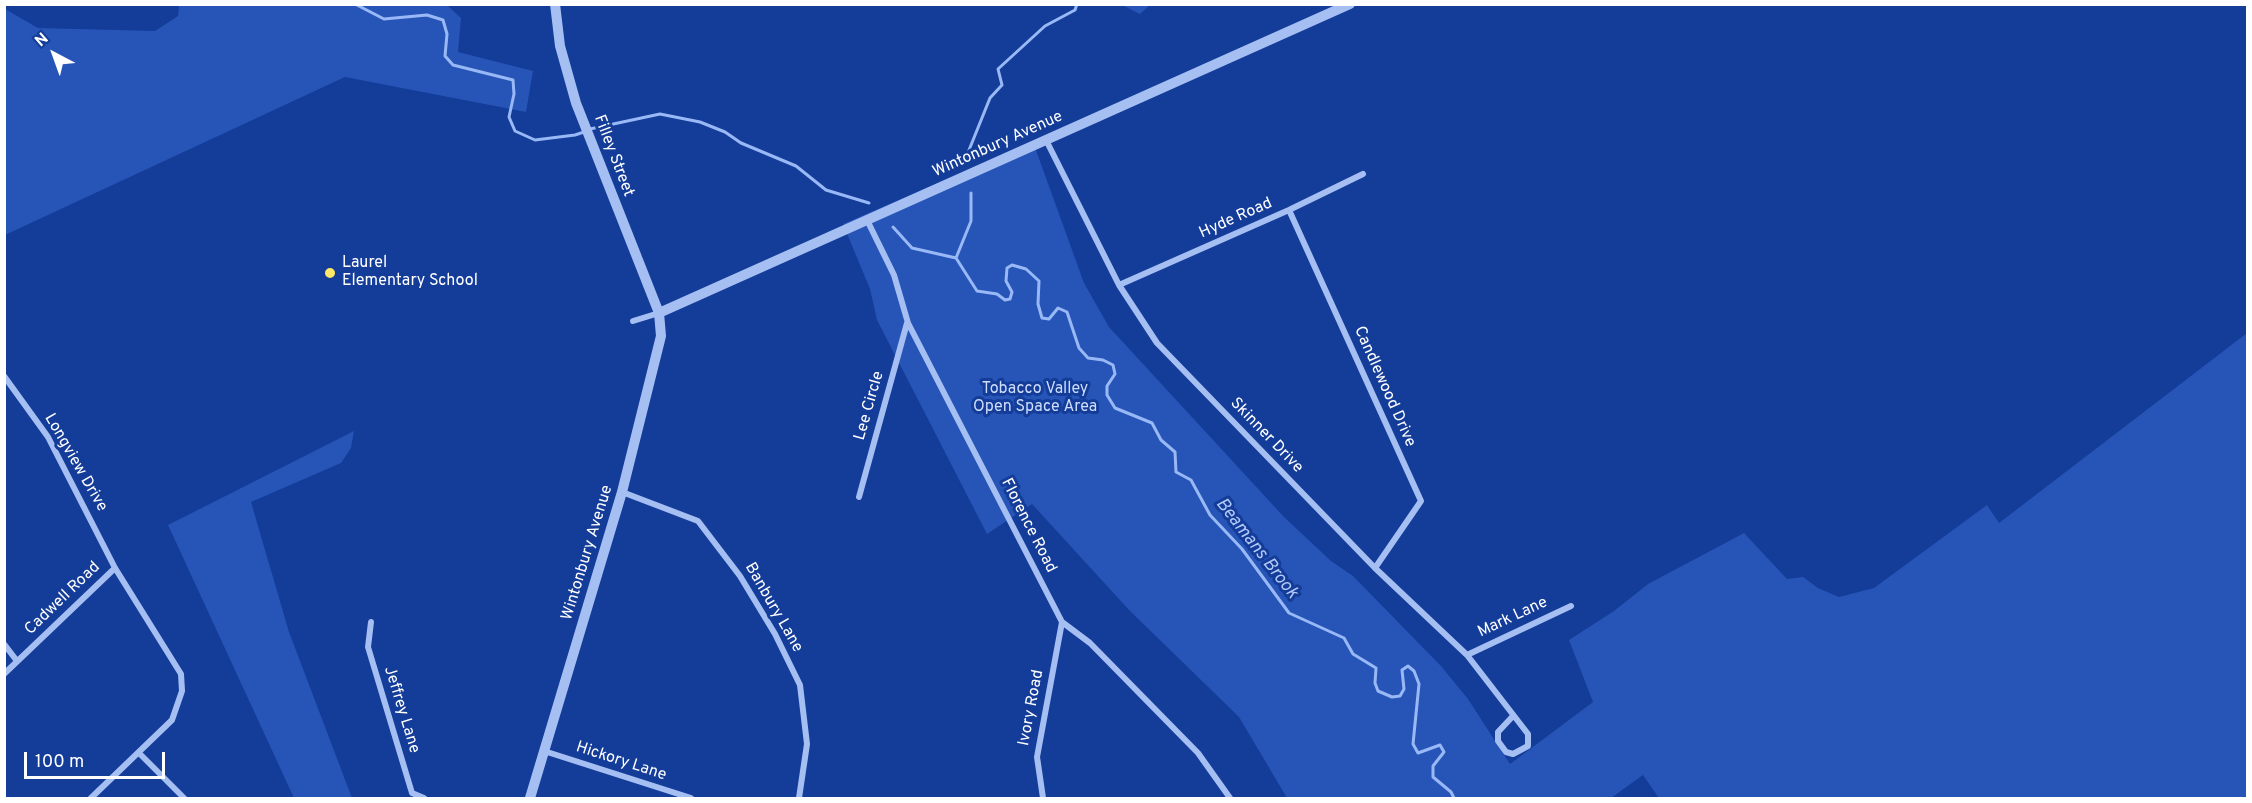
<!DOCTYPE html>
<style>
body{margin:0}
#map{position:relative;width:2252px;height:803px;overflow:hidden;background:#143c99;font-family:Overpass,sans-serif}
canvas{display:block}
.frame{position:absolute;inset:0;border:6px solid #fff;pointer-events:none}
.north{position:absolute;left:24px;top:24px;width:60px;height:60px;-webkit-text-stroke:4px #143c99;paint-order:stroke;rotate:319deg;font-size:16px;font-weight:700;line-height:24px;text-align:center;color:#fff}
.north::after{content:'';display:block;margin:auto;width:21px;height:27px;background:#fff;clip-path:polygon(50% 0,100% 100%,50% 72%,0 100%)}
.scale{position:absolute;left:24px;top:752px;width:141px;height:27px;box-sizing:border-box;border:3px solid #fff;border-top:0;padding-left:8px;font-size:18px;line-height:21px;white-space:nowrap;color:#fff;-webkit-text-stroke:4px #143c99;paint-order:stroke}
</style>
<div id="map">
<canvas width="2252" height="803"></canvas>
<div class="frame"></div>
<div class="north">N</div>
<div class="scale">100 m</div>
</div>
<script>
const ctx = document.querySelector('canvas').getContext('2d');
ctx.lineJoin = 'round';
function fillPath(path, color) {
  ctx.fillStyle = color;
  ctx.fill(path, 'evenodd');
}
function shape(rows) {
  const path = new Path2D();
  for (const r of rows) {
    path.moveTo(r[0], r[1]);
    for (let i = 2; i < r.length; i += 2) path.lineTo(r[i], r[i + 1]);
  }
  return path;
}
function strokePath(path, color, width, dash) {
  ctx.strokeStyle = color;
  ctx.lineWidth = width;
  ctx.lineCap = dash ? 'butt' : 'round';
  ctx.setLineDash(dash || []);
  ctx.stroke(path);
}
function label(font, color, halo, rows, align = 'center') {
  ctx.font = font + ' Overpass,sans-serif';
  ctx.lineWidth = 6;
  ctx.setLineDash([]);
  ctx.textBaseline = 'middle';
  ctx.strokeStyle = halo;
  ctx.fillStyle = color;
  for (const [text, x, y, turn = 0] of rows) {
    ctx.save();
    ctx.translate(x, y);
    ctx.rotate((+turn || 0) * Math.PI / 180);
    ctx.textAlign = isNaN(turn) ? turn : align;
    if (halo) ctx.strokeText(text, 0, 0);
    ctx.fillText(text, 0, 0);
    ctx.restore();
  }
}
fillPath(shape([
 [179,5,447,5,461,18,458,52,533,71,526,112,345,77,5,235,5,9,38,28,155,31,178,16],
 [1122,5,1150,5,1140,14],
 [1033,142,1084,283,1109,327,1284,517,1331,561,1353,576,1441,666,1468,699,1510,764,1593,702,1569,640,1614,611,1648,584,1744,533,1787,579,1803,577,1818,588,1839,597,1874,588,1987,505,1999,523,2247,333,2247,798,1659,798,1643,775,1611,798,1287,798,1239,717,1129,610,1032,504,987,534,877,320,870,289,843,224],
 [354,431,351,448,341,463,251,502,289,632,352,798,294,798,168,525]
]), '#2655b7');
strokePath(shape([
 [355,4,384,19,427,15,443,20,447,34,445,56,453,65,513,80,514,94,509,117,515,131,535,140,575,135,584,132],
 [590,129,660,114,700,122,725,132,741,143,796,166,826,190,869,203],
 [965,160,990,98,1002,85,998,69,1045,26,1075,10,1077,4],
 [893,227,912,248,956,258,977,291,997,294,1005,300,1010,299,1012,292,1006,281,1007,268,1012,265,1026,269,1039,281,1038,304,1042,318,1049,319,1058,308,1067,312,1079,348,1088,358,1103,360,1113,365,1115,374,1107,386,1107,395,1115,408,1152,423,1161,440,1175,452,1176,472,1191,480,1210,515,1242,549,1289,613,1344,638,1353,654,1376,668,1375,683,1378,691,1392,697,1400,696,1404,689,1402,670,1408,666,1414,671,1419,684,1413,744,1418,753,1440,745,1444,752,1433,766,1433,777,1451,792,1454,798],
 [956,258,971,221,971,193]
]), '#99b8f6', 3);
strokePath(shape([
 [1046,140,1119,285,1157,343,1375,568,1467,655,1528,734,1528,746,1513,754,1506,752,1498,741,1498,732,1513,716],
 [1289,210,1421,501,1375,568],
 [867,220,894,275,908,323,1062,622,1090,643,1198,753,1230,798],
 [1119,285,1289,210,1363,174],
 [633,321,659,313],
 [4,376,48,437,115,568,181,674,182,691,172,720,91,798],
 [622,492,698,521,740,576,775,634,800,685,807,744,799,798],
 [859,497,907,323],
 [371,622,368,647,412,793,424,798],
 [4,644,17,661],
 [1467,655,1571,606],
 [4,674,115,568],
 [544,751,691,798],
 [139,753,184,798],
 [1043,798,1037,757,1062,622]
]), '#a6bff3', 6);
strokePath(shape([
 [659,313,1350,4],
 [530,798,622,492,661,336,659,313,576,103,560,46,555,4]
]), '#a6bff3', 10);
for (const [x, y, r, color] of [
 [330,273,6,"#ffe768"]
]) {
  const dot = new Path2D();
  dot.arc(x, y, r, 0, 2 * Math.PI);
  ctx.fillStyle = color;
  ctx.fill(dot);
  strokePath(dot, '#143c99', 2);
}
label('16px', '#fff', '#143c99', [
 ["Wintonbury Avenue",998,145,-24],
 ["Filley Street",613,156,69],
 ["Hyde Road",1236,219,-24],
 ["Candlewood Drive",1384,387,66],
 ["Lee Circle",870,406,-74],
 ["Skinner Drive",1266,436,46],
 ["Longview Drive",75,463,60],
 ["Florence Road",1028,526,63],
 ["Wintonbury Avenue",588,553,-73],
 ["Cadwell Road",63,599,-44],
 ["Banbury Lane",773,608,60],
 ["Mark Lane",1513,618,-25],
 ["Ivory Road",1032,708,-79],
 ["Jeffrey Lane",401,710,73],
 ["Hickory Lane",621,762,18]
]);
label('16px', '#fff', '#143c99', [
 ["Laurel",342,264],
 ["Elementary School",342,282]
], 'left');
label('16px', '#ceddfd', '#143c99', [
 ["Tobacco Valley",1035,390],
 ["Open Space Area",1035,408]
]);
label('italic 18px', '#b3caf9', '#143c99', [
 ["Beamans Brook",1256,549,52]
]);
</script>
